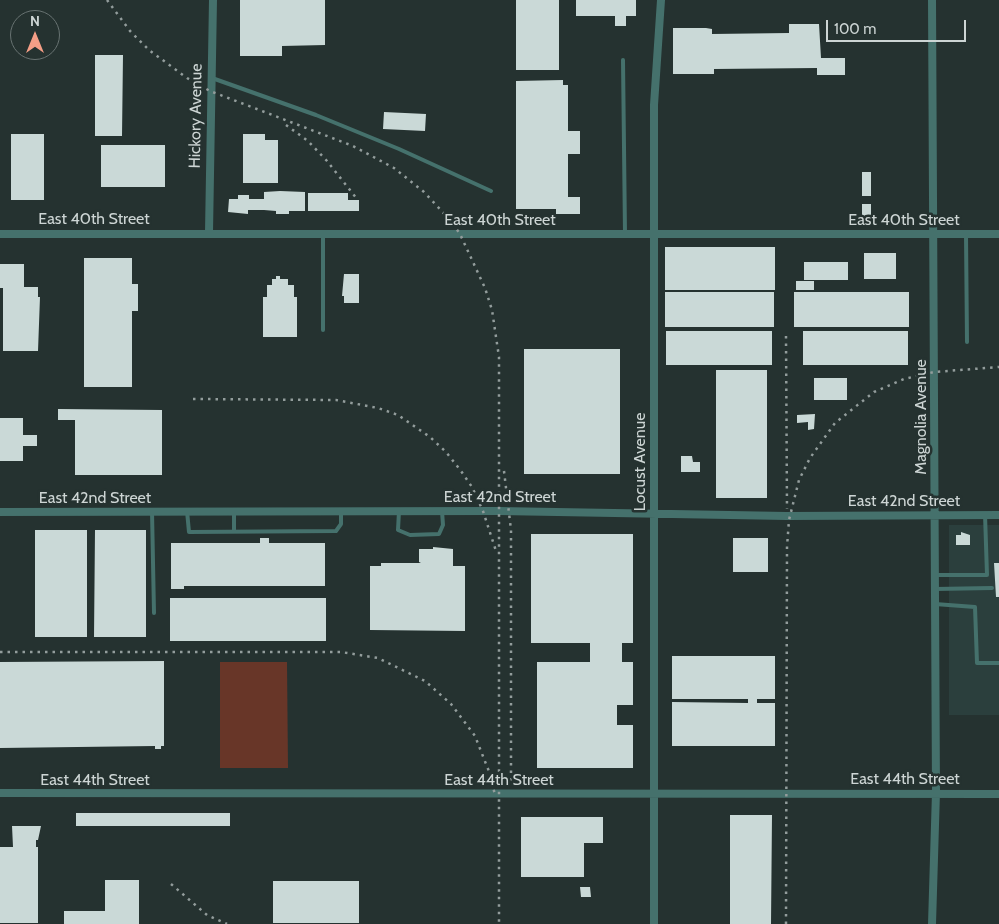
<!DOCTYPE html>
<style>
body{margin:0}
#map{position:relative;width:999px;height:924px;overflow:hidden;background:#253230;font-family:Cabin,sans-serif}
canvas{display:block}
.north{position:absolute;left:10px;top:10px;width:50px;height:50px;box-sizing:border-box;background:#253230;border:1px solid #687372;border-radius:50%;rotate:0deg;font-size:14px;font-weight:700;line-height:20px;text-align:center;color:#cdd5d4}
.north::after{content:'';display:block;margin:auto;width:18px;height:22px;background:#f49e86;clip-path:polygon(50% 0,100% 100%,50% 72%,0 100%)}
.scale{position:absolute;left:826px;top:20px;width:140px;height:22px;box-sizing:border-box;border:2px solid #cdd5d4;border-top:0;padding-left:6px;font-size:15px;line-height:18px;white-space:nowrap;color:#cdd5d4;-webkit-text-stroke:4px #253230;paint-order:stroke}
</style>
<div id="map">
<canvas width="999" height="924"></canvas>
<div class="north">N</div>
<div class="scale">100 m</div>
</div>
<script>
const ctx = document.querySelector('canvas').getContext('2d');
ctx.lineJoin = 'round';
function fillPath(path, color) {
  ctx.fillStyle = color;
  ctx.fill(path, 'evenodd');
}
function shape(rows) {
  const path = new Path2D();
  for (const r of rows) {
    path.moveTo(r[0], r[1]);
    for (let i = 2; i < r.length; i += 2) path.lineTo(r[i], r[i + 1]);
  }
  return path;
}
function strokePath(path, color, width, dash) {
  ctx.strokeStyle = color;
  ctx.lineWidth = width;
  ctx.lineCap = dash ? 'butt' : 'round';
  ctx.setLineDash(dash || []);
  ctx.stroke(path);
}
function label(font, color, halo, rows, align = 'center') {
  ctx.font = font + ' Cabin,sans-serif';
  ctx.lineWidth = 5;
  ctx.setLineDash([]);
  ctx.textBaseline = 'middle';
  ctx.strokeStyle = halo;
  ctx.fillStyle = color;
  for (const [text, x, y, turn = 0] of rows) {
    ctx.save();
    ctx.translate(x, y);
    ctx.rotate((+turn || 0) * Math.PI / 180);
    ctx.textAlign = isNaN(turn) ? turn : align;
    if (halo) ctx.strokeText(text, 0, 0);
    ctx.fillText(text, 0, 0);
    ctx.restore();
  }
}
fillPath(shape([
 [949,525,999,525,999,715,949,715]
]), '#2b3f3d');
fillPath(shape([
 [220,662,287,662,288,768,220,768]
]), '#683628');
fillPath(shape([
 [240,0,325,0,325,45,282,46,282,56,240,56],
 [516,0,559,0,559,70,516,70],
 [576,0,636,0,636,16,626,16,626,26,615,26,615,16,576,16],
 [789,24,819,24,821,58,845,58,845,75,817,75,817,68,714,69,714,74,673,74,673,28,706,28,712,29,712,34,789,33],
 [95,55,123,55,122,136,95,136],
 [563,80,563,85,568,85,568,131,580,131,580,154,568,154,568,197,580,197,580,214,556,214,556,209,516,209,516,81],
 [384,112,426,114,425,131,383,129],
 [11,134,44,134,44,200,11,200],
 [243,134,265,134,265,140,278,140,278,183,243,183],
 [101,145,165,145,165,187,101,187],
 [862,172,871,172,871,196,862,196],
 [280,191,305,192,305,211,289,211,289,214,276,214,276,211,264,210,248,210,248,214,228,212,229,199,238,199,238,195,249,195,249,199,264,199,264,192],
 [308,193,348,193,348,200,359,200,359,211,308,211],
 [862,204,871,204,871,219,862,219],
 [665,247,775,247,775,290,665,290],
 [864,253,896,253,896,279,864,279],
 [84,258,132,258,132,284,138,284,138,311,132,311,132,387,84,387],
 [804,262,848,262,848,280,804,280],
 [0,264,24,264,24,287,38,287,38,297,40,297,38,351,3,351,3,288,0,288],
 [344,274,359,274,359,303,344,303,344,296,342,296],
 [276,276,280,276,280,279,288,279,288,285,294,285,294,297,297,297,297,337,263,337,263,297,267,297,267,285,272,285,272,279,276,279],
 [796,281,814,281,814,290,796,290],
 [665,292,774,292,774,327,665,327],
 [794,292,909,292,909,327,794,327],
 [666,331,772,331,772,365,666,365],
 [803,331,908,331,908,365,803,365],
 [524,349,620,349,620,474,524,474],
 [716,370,767,370,767,498,716,498],
 [814,378,847,378,847,400,814,400],
 [58,409,162,410,162,475,75,475,75,420,58,420],
 [815,414,814,429,808,430,808,422,797,423,797,415],
 [0,418,23,418,23,435,37,435,37,446,23,446,23,461,0,461],
 [681,456,692,456,693,462,700,462,700,472,681,472],
 [35,530,87,530,87,637,35,637],
 [95,530,146,530,146,637,94,637],
 [961,532,970,535,970,545,956,545,956,535,961,535],
 [531,534,633,534,633,643,622,643,622,662,633,662,633,705,617,705,617,725,633,725,633,768,537,768,537,662,590,662,590,643,531,643],
 [260,538,269,538,269,543,325,543,325,586,184,586,184,589,171,589,171,543,260,543],
 [733,538,768,538,768,572,733,572],
 [433,547,453,549,453,566,465,566,465,631,370,630,370,566,381,566,381,563,421,563,419,562,419,549,433,549],
 [994,563,999,563,999,597,996,597],
 [170,598,326,598,326,641,170,641],
 [672,656,775,656,775,699,757,699,757,703,775,703,775,746,672,746,672,702,748,703,748,699,672,699],
 [164,661,164,746,161,746,161,749,155,749,155,746,0,748,0,662],
 [76,813,230,813,230,826,76,826],
 [730,815,772,815,771,924,730,924],
 [521,817,603,817,603,843,584,843,584,877,521,877],
 [12,826,41,826,38,840,36,840,36,847,38,847,38,923,0,923,0,847,13,847],
 [105,880,139,880,139,924,64,924,64,911,105,911],
 [273,881,359,881,359,923,273,923],
 [580,887,590,887,591,897,581,897]
]), '#cad9d7');
strokePath(shape([
 [623,60,625,234],
 [212,78,316,115,399,149,491,191],
 [966,234,967,342],
 [323,330,323,233],
 [152,511,154,613],
 [187,511,189,532,336,531,341,524,341,511],
 [399,511,398,530,410,535,439,534,443,525,442,511],
 [234,531,234,511],
 [935,575,987,575,985,514],
 [935,589,992,588],
 [935,604,975,607,977,663,999,663]
]), '#45716c', 4);
strokePath(shape([
 [932,0,936,792,932,924],
 [209,232,213,0],
 [0,234,999,234],
 [0,512,499,511,787,516,999,515],
 [0,793,999,794],
 [654,924,654,105,661,0]
]), '#45716c', 8);
strokePath(shape([
 [107,0,130,31,149,50,187,78,210,91,353,146,394,168,424,192,450,220,460,234,485,288,492,310,499,357,499,924],
 [286,125,308,141,327,161,357,199],
 [786,336,787,509],
 [193,399,336,400,378,408,398,415,430,437,446,452,461,471,472,487,483,511,496,551],
 [504,471,511,530,511,782],
 [0,652,341,652,378,658,425,681,451,704,475,736,490,774,495,795],
 [171,884,207,915,227,924],
 [786,924,787,547,789,520,799,480,810,458,835,423,874,392,904,379,934,372,999,367]
]), '#939d9c', 2.5, [2.5, 5]);
label('16px', '#cdd5d4', '#253230', [
 ["Hickory Avenue",196,116,-89],
 ["East 40th Street",94,219],
 ["East 40th Street",500,220],
 ["East 40th Street",904,220],
 ["Magnolia Avenue",921,417,-90],
 ["Locust Avenue",640,462,-90],
 ["East 42nd Street",500,497],
 ["East 42nd Street",95,498],
 ["East 42nd Street",904,501],
 ["East 44th Street",905,779],
 ["East 44th Street",95,780],
 ["East 44th Street",499,780]
]);
</script>
